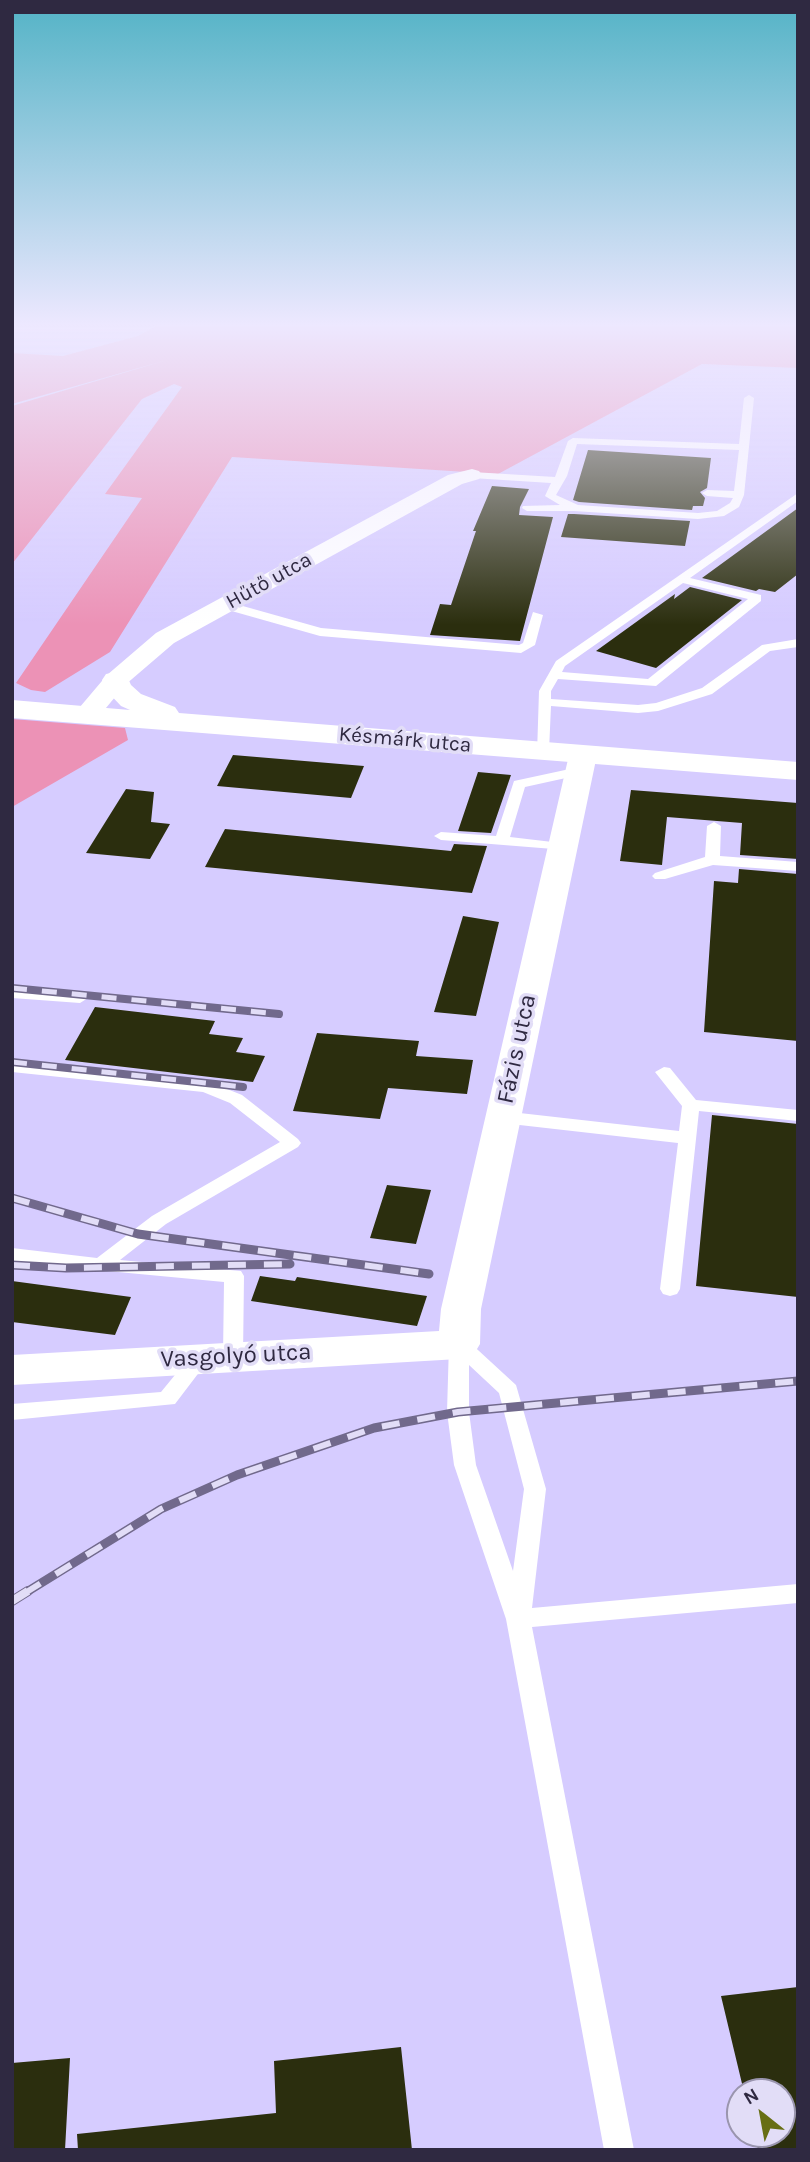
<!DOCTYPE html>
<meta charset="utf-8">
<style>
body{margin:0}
#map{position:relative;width:810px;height:2162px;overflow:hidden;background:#d6ccff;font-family:Karla,sans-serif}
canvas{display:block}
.frame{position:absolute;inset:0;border:14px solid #2f2941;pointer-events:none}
.north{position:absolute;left:726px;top:2078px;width:70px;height:70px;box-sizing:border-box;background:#e2ddf7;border:2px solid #9a95ae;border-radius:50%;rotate:329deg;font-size:19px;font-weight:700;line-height:28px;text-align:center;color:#2f2941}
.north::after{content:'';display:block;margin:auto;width:24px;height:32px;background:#676e14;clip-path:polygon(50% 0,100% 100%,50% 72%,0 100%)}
</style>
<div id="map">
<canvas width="810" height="2162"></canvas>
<div class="frame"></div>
<div class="north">N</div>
</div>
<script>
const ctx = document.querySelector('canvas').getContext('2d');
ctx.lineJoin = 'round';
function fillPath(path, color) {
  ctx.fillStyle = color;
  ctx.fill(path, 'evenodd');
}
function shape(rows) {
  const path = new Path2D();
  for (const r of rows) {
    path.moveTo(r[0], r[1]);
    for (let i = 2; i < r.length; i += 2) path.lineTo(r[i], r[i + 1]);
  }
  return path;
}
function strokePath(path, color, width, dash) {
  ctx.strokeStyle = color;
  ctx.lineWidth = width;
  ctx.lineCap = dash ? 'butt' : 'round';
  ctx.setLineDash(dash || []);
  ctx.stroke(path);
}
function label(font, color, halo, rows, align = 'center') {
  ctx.font = font + ' Karla,sans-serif';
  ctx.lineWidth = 7;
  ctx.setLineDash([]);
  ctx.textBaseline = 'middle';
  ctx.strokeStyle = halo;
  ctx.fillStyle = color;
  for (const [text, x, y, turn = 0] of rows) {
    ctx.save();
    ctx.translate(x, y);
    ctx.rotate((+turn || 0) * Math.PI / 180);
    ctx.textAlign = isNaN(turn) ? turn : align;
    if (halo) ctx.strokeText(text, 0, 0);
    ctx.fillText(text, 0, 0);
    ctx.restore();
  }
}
fillPath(shape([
 [163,322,798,322,798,368,702,364,498,474,232,457,110,652,45,692,31,690,16,683,142,498,105,494,182,387,174,384,142,399,12,564,12,406,167,360,12,404,12,353,63,356,138,336],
 [12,719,125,728,128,740,12,807]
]), '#ec92b6');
fillPath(shape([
 [588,450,711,458,707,488,700,492,705,498,703,506,693,506,692,510,579,502,573,500],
 [492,486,529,489,520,507,519,515,553,517,520,641,430,635,440,604,451,605,476,531,473,531],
 [798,508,798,574,775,592,759,589,756,591,702,578],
 [568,514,574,514,690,521,685,546,561,537],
 [690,587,742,600,656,668,596,651,675,594,674,599],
 [233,755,364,766,351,798,217,786],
 [478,772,511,775,491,833,458,831],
 [126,789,154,792,151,822,170,824,150,859,86,853],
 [631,790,798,803,798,859,740,855,742,823,667,817,662,865,620,861],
 [225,829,451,851,454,844,487,846,472,893,205,867],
 [739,869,798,874,798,1041,704,1032,714,881,738,883],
 [463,916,499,922,476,1016,434,1012],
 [95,1007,215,1021,209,1034,243,1038,236,1052,265,1056,253,1082,65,1060],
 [317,1033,419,1041,416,1056,473,1060,467,1094,388,1088,380,1119,293,1111],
 [712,1115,798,1124,798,1297,696,1286],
 [387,1185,431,1190,416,1244,370,1238],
 [260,1276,295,1281,297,1277,427,1296,417,1326,251,1301],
 [12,1281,131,1297,115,1335,12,1322],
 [798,1987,798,2150,758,2150,755,2134,782,2134,782,2092,744,2092,721,1996],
 [401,2047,412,2150,78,2150,77,2134,276,2113,274,2061],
 [70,2058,65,2150,12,2150,12,2063]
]), '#2b2e0e');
fillPath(shape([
 [749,395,754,398,744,495,739,507,724,516,698,519,574,511,527,511,522,508,523,506,560,505,545,496,551,483,472,478,467,475,472,472,555,477,568,441,573,438,739,444,744,398,749,395],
 [577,444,739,450,734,491,707,490,702,493,707,496,733,498,730,503,717,511,698,513,578,505,556,495,567,476,577,444],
 [798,493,798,501,690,578,761,595,761,601,656,686,558,679,551,691,551,699,638,705,656,703,702,688,762,645,798,639,798,647,770,651,712,694,658,711,638,713,551,706,549,751,547,754,537,754,539,691,556,661,798,493],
 [683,583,748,599,648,679,562,672,565,666,683,583],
 [225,601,321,628,519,645,523,643,533,612,543,615,535,645,521,653,320,636,221,608,221,602,225,601],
 [579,767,584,768,584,774,525,787,510,837,561,843,568,847,566,850,441,840,434,836,441,832,496,836,514,781,579,767],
 [714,822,721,826,720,856,798,862,798,871,713,865,665,879,655,879,652,876,655,873,705,857,707,826,714,822],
 [12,988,80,993,88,998,80,1003,12,998,12,988],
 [12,1062,212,1083,242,1095,298,1139,301,1143,298,1147,166,1224,120,1260,241,1271,244,1276,243,1356,240,1361,233,1363,226,1361,223,1356,224,1282,12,1262,12,1248,97,1258,152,1216,280,1142,230,1103,203,1092,12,1072,12,1062],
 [664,1067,670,1068,696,1100,798,1110,798,1121,699,1111,680,1289,677,1294,670,1296,663,1294,660,1289,678,1143,502,1123,493,1117,502,1111,679,1131,682,1106,655,1072,664,1067],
 [459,1337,466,1339,516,1385,546,1489,532,1608,798,1584,798,1603,532,1627,634,2150,604,2150,506,1619,454,1465,447,1412,449,1344,452,1339,459,1337],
 [469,1365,499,1393,524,1489,513,1571,476,1465,469,1412,469,1365],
 [200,1351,207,1353,210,1358,175,1404,12,1420,12,1404,161,1392,193,1353,200,1351]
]), '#fff');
fillPath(shape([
 [472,469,479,471,482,475,479,479,462,484,174,643,125,685,96,720,87,722,78,720,74,714,107,675,156,633,448,475,472,469],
 [583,747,593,749,597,755,481,1309,480,1344,474,1354,459,1359,12,1385,12,1355,439,1331,441,1309,569,755,573,749,583,747]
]), '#fff');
fillPath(shape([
 [116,672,126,674,131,685,141,694,175,707,179,713,798,762,798,780,12,718,12,700,130,710,121,706,104,688,102,680,106,674,116,672]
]), '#fff');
const railFar2 = shape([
 [12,988,279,1014],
 [12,1062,243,1087]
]);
const railFar1 = shape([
 [12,1198,138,1234,429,1274],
 [12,1265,66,1268,290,1264],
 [25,1593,161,1509,237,1475,374,1428,458,1412,798,1381]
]);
const rail = shape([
 [12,1601,28,1591]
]);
strokePath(railFar2, '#71698c', 8);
strokePath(railFar1, '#71698c', 9);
strokePath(rail, '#71698c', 10);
strokePath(railFar2, '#e2ddf7', 5, [15]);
strokePath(railFar1, '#e2ddf7', 6, [18]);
strokePath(rail, '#e2ddf7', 8, [24]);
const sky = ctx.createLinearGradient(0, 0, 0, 625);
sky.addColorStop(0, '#53b3c6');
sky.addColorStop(0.52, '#ede8ff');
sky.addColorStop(1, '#ede8ff00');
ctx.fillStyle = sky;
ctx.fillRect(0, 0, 810, 625);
label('21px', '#2f2941', '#e2ddf7', [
 ["Hűtő utca",269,581,-29],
 ["Késmárk utca",405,740,5]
]);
label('24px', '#2f2941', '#e2ddf7', [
 ["Fázis utca",517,1049,-78],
 ["Vasgolyó utca",236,1356,-3]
]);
</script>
